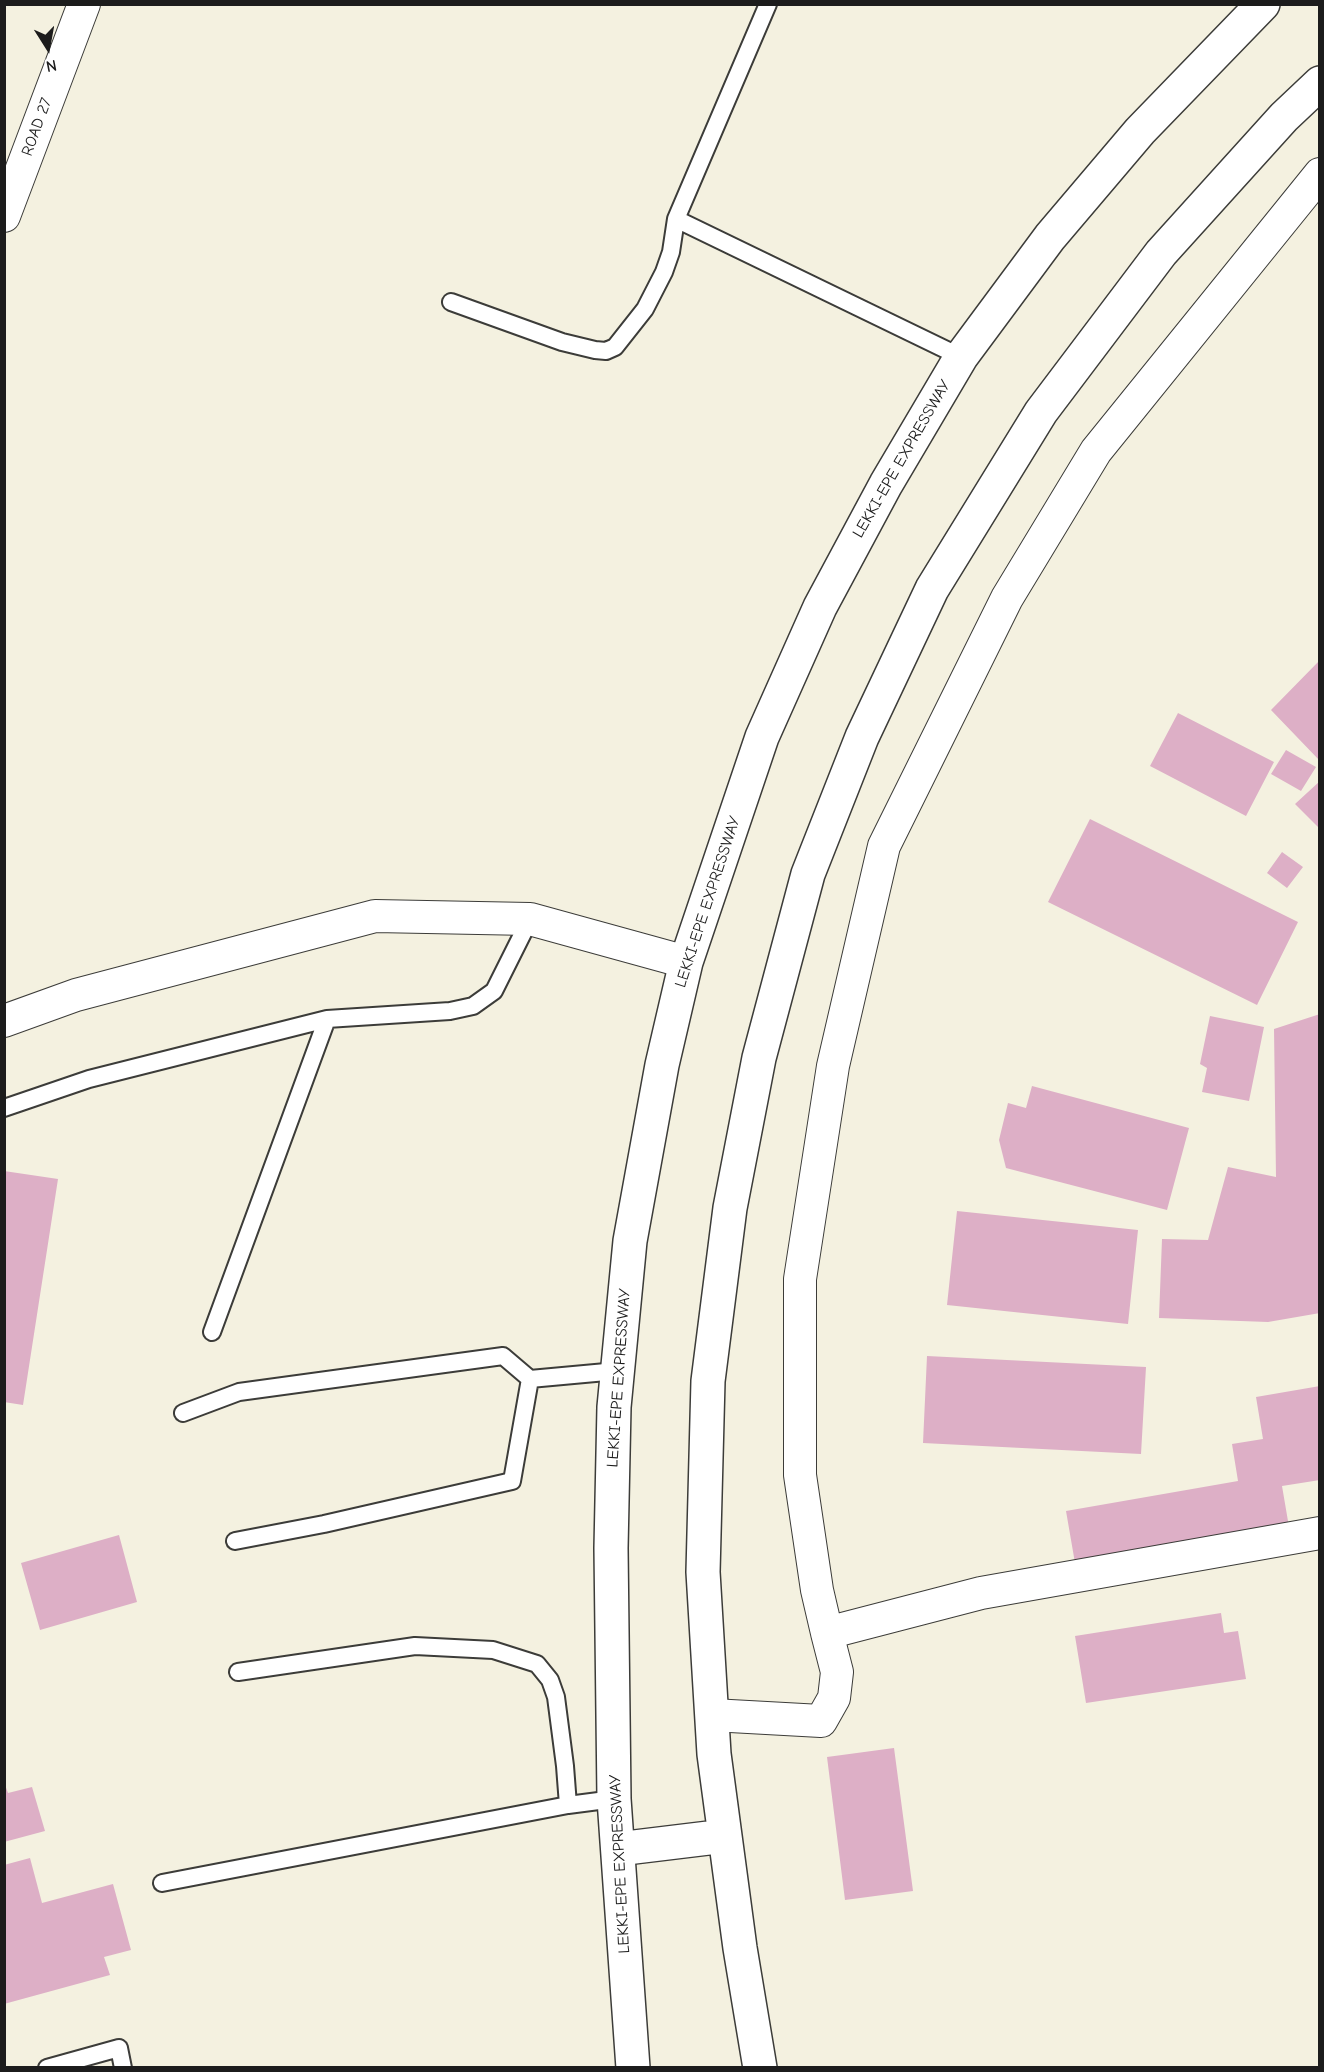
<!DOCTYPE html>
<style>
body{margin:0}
#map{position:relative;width:1324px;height:2072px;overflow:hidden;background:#f4f1e0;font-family:"Comic Neue",sans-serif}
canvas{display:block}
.frame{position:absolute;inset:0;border:6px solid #1c1c1c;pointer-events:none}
.north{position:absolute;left:18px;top:18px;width:60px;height:60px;-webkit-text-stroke:4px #fff;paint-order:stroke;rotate:169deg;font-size:16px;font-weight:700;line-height:24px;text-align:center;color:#1c1c1c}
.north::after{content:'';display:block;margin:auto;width:21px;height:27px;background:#1c1c1c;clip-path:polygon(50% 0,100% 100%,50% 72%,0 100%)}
</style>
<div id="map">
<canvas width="1324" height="2072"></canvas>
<div class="frame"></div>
<div class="north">N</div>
</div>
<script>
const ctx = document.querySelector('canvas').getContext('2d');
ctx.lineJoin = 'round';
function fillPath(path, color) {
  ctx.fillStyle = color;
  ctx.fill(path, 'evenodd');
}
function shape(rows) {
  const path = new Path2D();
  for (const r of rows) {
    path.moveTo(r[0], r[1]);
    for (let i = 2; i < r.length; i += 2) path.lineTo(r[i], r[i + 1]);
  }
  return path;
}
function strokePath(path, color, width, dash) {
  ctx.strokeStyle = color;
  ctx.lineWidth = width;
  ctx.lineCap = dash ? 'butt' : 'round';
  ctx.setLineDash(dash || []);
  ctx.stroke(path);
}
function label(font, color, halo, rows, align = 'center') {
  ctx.font = font + ' "Comic Neue",sans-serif';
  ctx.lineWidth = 6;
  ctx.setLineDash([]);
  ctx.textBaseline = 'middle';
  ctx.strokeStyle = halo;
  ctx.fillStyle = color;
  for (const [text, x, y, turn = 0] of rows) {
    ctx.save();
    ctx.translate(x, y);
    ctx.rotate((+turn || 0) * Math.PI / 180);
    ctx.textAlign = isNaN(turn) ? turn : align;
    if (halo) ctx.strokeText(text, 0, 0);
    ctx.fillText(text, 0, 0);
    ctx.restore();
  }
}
fillPath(shape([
 [1320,660,1320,761,1271,710],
 [1178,713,1274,762,1246,816,1150,766],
 [1286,750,1316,767,1301,791,1271,774],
 [1320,781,1320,829,1295,804],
 [1090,819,1298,922,1257,1005,1048,902],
 [1282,852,1303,867,1287,888,1267,873],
 [1320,1014,1320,1313,1268,1322,1159,1318,1162,1239,1208,1240,1228,1167,1276,1177,1274,1029],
 [1210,1016,1264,1027,1249,1101,1202,1092,1207,1068,1200,1064],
 [1032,1086,1189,1128,1167,1210,1006,1168,999,1140,1008,1103,1026,1108],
 [4,1171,58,1179,23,1405,4,1402],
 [957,1211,1138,1230,1128,1324,947,1305],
 [927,1356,1146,1367,1141,1454,923,1443],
 [1320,1386,1320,1480,1282,1486,1289,1527,1075,1563,1066,1511,1238,1481,1232,1444,1263,1439,1256,1397],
 [119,1535,137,1602,40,1630,21,1563],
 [1221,1613,1224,1633,1238,1631,1246,1679,1086,1703,1075,1636],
 [894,1748,913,1891,845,1900,827,1757],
 [4,1782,8,1793,32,1787,45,1831,4,1842],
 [30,1858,42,1903,113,1884,131,1950,104,1957,110,1975,4,2004,4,1865]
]), '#ddafc6');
const lane = shape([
 [676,219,961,357],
 [451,302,562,342,595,350,606,351,615,347,645,309,664,272,671,252,676,219,768,4],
 [4,1108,89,1079,327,1019,450,1011,473,1006,494,991,530,919],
 [212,1332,327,1019],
 [183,1413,239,1392,503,1356,530,1379],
 [235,1541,324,1524,512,1481,530,1379,617,1371],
 [238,1672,415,1646,493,1650,537,1664,550,1680,556,1697,565,1766,568,1805],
 [162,1883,568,1805,614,1799],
 [47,2068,119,2048,123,2068]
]);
const street = shape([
 [4,216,84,4],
 [4,1021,76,995,375,916,530,919,686,962],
 [827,1633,817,1590,800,1475,800,1279,833,1066,884,846,1007,598,1096,451,1320,174],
 [712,1715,821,1721,834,1698,837,1672,827,1633,981,1593,1320,1533]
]);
const highway = shape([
 [618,1849,725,1836],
 [633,2068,614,1799,611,1548,614,1407,630,1241,662,1065,686,962,762,737,820,607,886,484,961,357,1050,237,1140,131,1263,4],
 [760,2068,740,1948,714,1754,703,1572,708,1381,730,1208,759,1058,808,874,862,737,932,589,1041,412,1161,253,1284,117,1320,83]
]);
strokePath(lane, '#3c3c39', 20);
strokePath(street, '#3c3c39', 34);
strokePath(highway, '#3c3c39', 36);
strokePath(lane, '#fff', 16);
strokePath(street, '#fff', 32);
strokePath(highway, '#fff', 33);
label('16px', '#1c1c1c', '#fff', [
 ["ROAD 27",37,127,-70],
 ["LEKKI-EPE EXPRESSWAY",902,459,-60],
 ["LEKKI-EPE EXPRESSWAY",708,902,-72],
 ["LEKKI-EPE EXPRESSWAY",619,1378,-86],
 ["LEKKI-EPE EXPRESSWAY",620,1864,-93]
]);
</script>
